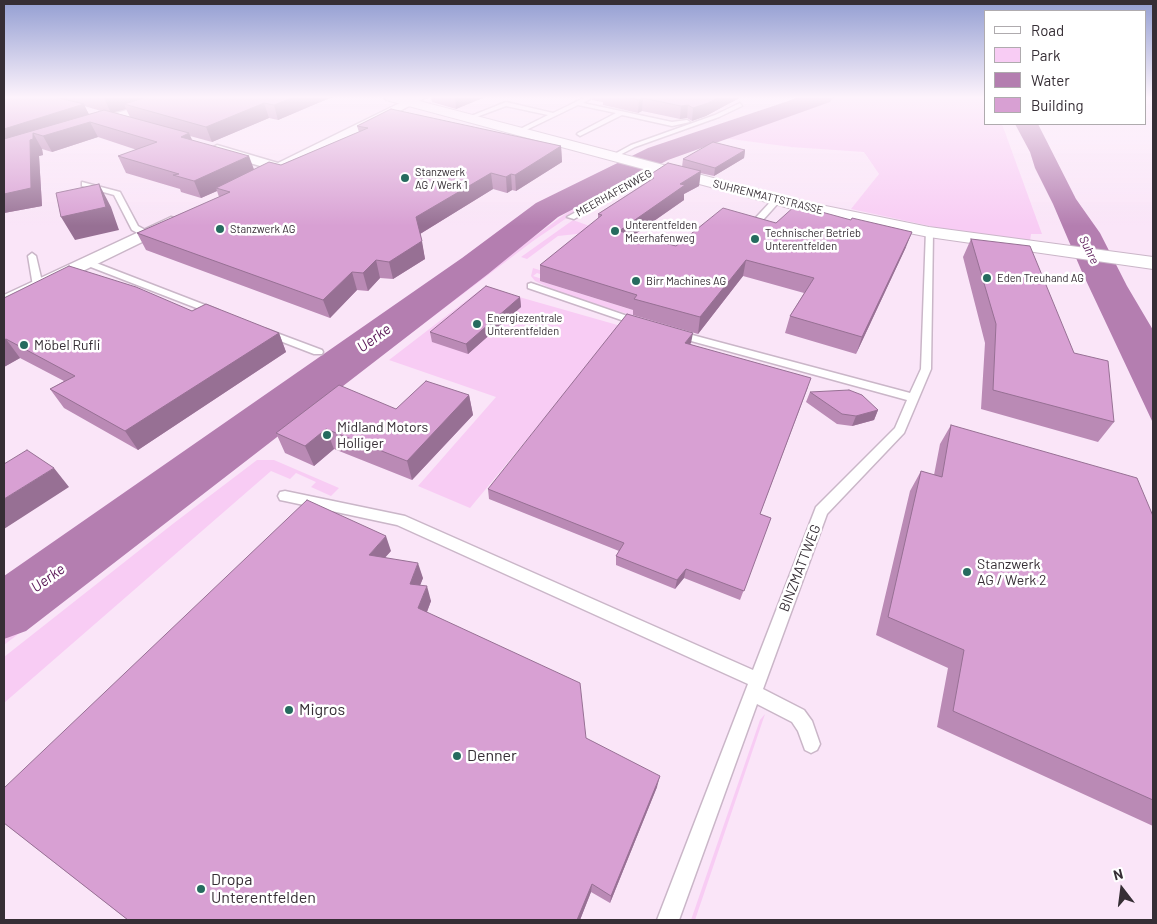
<!DOCTYPE html>
<meta charset="utf-8">
<style>
body{margin:0}
#map{position:relative;width:1157px;height:924px;overflow:hidden;background:#fae5f8;font-family:Barlow,sans-serif}
canvas{display:block}
.frame{position:absolute;inset:0;border:5px solid #362e35;pointer-events:none}
.legend{position:absolute;left:984px;top:10px;width:162px;height:115px;box-sizing:border-box;background:#fff;border:1px solid #afabae;margin:0;padding:6px 9px;list-style:none;font-size:15px;color:#362e35}
.legend li{display:flex;align-items:center;gap:10px;height:25px}
.legend b{width:25px;border:1px solid #afabae}
.north{position:absolute;left:1097px;top:864px;width:50px;height:50px;-webkit-text-stroke:4px #fff;paint-order:stroke;rotate:345deg;font-size:14px;font-weight:700;line-height:20px;text-align:center;color:#362e35}
.north::after{content:'';display:block;margin:auto;width:18px;height:22px;background:#362e35;clip-path:polygon(50% 0,100% 100%,50% 72%,0 100%)}
</style>
<div id="map">
<canvas width="1157" height="924"></canvas>
<div class="frame"></div>
<ul class="legend">
<li><b style="height:6px;background:#fff"></b>Road</li>
<li><b style="height:14px;background:#f8ccf4"></b>Park</li>
<li><b style="height:14px;background:#b47eb0"></b>Water</li>
<li><b style="height:14px;background:#d8a0d3"></b>Building</li>
</ul>
<div class="north">N</div>
</div>
<script>
const ctx = document.querySelector('canvas').getContext('2d');
ctx.lineJoin = 'round';
function fillPath(path, color) {
  ctx.fillStyle = color;
  ctx.fill(path, 'evenodd');
}
function shape(rows) {
  const path = new Path2D();
  for (const r of rows) {
    path.moveTo(r[0], r[1]);
    for (let i = 2; i < r.length; i += 2) path.lineTo(r[i], r[i + 1]);
  }
  return path;
}
function strokePath(path, color, width, dash) {
  ctx.strokeStyle = color;
  ctx.lineWidth = width;
  ctx.lineCap = dash ? 'butt' : 'round';
  ctx.setLineDash(dash || []);
  ctx.stroke(path);
}
function label(font, color, halo, rows, align = 'center') {
  ctx.font = font + ' Barlow,sans-serif';
  ctx.lineWidth = 5;
  ctx.setLineDash([]);
  ctx.textBaseline = 'middle';
  ctx.strokeStyle = halo;
  ctx.fillStyle = color;
  for (const [text, x, y, turn = 0] of rows) {
    ctx.save();
    ctx.translate(x, y);
    ctx.rotate((+turn || 0) * Math.PI / 180);
    ctx.textAlign = isNaN(turn) ? turn : align;
    if (halo) ctx.strokeText(text, 0, 0);
    ctx.fillText(text, 0, 0);
    ctx.restore();
  }
}
fillPath(shape([
 [835,97,986,97,986,124,1002,124,1042,234,1031,234,1030,241,939,228,851,209,879,174,864,152,791,147,716,137],
 [627,176,628,179,599,196,533,241,253,453,4,645,4,640,428,315,565,214],
 [573,220,595,228,586,233,558,236,527,259,521,257],
 [533,268,549,273,546,276,537,273,533,276,542,279,540,281,687,327,684,329,675,329,561,293,535,281,531,276],
 [484,287,621,326,470,508,418,486,496,397,389,360],
 [257,460,274,460,339,488,331,496,311,487,316,482,296,473,290,479,271,471,4,703,4,657,174,523],
 [765,714,695,920,691,920,760,720]
]), '#f8ccf4');
fillPath(shape([
 [1015,124,1038,124,1076,199,1100,233,1127,286,1153,330,1153,423,1082,272,1053,204,1035,168,1030,152]
]), '#b47eb0');
fillPath(shape([
 [800,97,833,97,830,102,668,160,558,217,488,274,26,631,4,639,4,576,462,258,536,203,648,148,800,97]
]), '#b47eb0');
const lane = shape([
 [586,97,593,97,583,103,672,122,687,120,690,122,672,126,622,115,580,136,577,134,578,133,616,113,578,105,520,133,518,130,548,115,506,106,471,119,466,118,506,102,553,113,586,97],
 [740,103,742,106,719,117,635,147,614,158,609,157,631,145,715,115,740,103],
 [657,167,659,168,659,170,574,219,567,217,657,167],
 [82,182,120,192,138,226,149,232,149,236,143,236,132,230,114,195,82,186,82,182],
 [774,198,781,200,754,230,748,230,748,226,774,198],
 [926,230,933,232,931,369,904,433,827,514,763,689,804,710,812,721,820,744,817,750,811,753,805,750,798,731,792,722,757,704,679,920,657,920,748,684,397,525,285,501,280,500,278,496,280,492,285,491,405,516,753,670,816,507,895,428,907,400,673,336,672,334,673,332,681,332,910,393,921,369,926,230],
 [32,253,36,256,43,286,38,289,33,286,28,256,32,253],
 [86,259,218,310,220,312,215,315,212,314,83,264,82,262,86,259],
 [531,283,642,321,644,323,639,326,636,325,528,288,528,284,531,283],
 [266,329,322,350,323,352,322,354,314,354,262,334,261,332,266,329]
]);
const street = shape([
 [171,97,189,97,187,99,94,128,86,128,84,125,86,122,171,97],
 [412,97,427,97,284,170,274,170,212,152,210,149,217,145,278,163,412,97],
 [171,217,177,219,179,222,177,225,11,306,4,308,4,295,171,217]
]);
const secondary = shape([
 [384,97,404,97,801,201,929,227,1153,257,1153,269,929,237,800,211,386,100,384,97]
]);
strokePath(lane, '#cab6c8', 3);
strokePath(street, '#cab6c8', 3);
strokePath(secondary, '#cab6c8', 2);
fillPath(lane, '#fff');
fillPath(street, '#fff');
fillPath(secondary, '#fff');
fillPath(shape([
 [4,97,332,97,278,120,269,118,212,142,190,136,192,140,254,169,281,165,359,132,357,126,561,146,562,162,516,191,512,190,507,193,493,189,420,234,425,259,393,279,380,278,368,291,357,290,330,318,146,250,137,233,219,197,217,191,201,198,181,192,180,189,126,173,118,156,137,150,98,137,52,152,42,149,43,155,39,156,42,206,4,213],
 [84,106,101,111,89,114],
 [126,109,130,117,113,112],
 [431,97,485,97,456,109,432,102],
 [592,97,741,97,706,116,692,121,687,118,680,119,642,111,638,113,603,105,603,102,592,100],
 [745,150,744,158,714,176,700,173,699,186,684,194,684,200,634,235,676,246,776,223,906,247,856,354,785,333,790,316,804,293,743,276,698,334,633,315,633,310,540,281,540,265,598,219,598,214,650,180,651,174,682,167,683,159],
 [971,239,1074,353,1114,422,1098,442,981,409,985,343,963,257],
 [520,297,521,307,468,354,432,342,430,332],
 [4,298,192,311,279,333,286,352,138,450,64,408,50,389,64,381,20,358,4,367],
 [691,343,690,344,808,387,760,514,771,518,740,600,684,578,675,589,616,565,616,556,619,551,489,499,488,489],
 [810,392,878,410,874,420,852,426,837,424,806,402],
 [469,395,473,415,412,480,334,449,314,466,285,453,276,433],
 [951,425,1153,516,1153,826,937,727,948,668,876,635,910,491,921,471,934,475,940,444],
 [391,551,385,557,423,578,420,585,431,601,427,612,586,738,657,787,610,903,591,892,580,920,128,920,4,823]
]), '#ba8ab5');
fillPath(shape([
 [109,97,164,97,124,104,126,109,111,113,104,98],
 [294,97,332,97,278,120,274,105],
 [455,97,485,97,456,109],
 [719,97,741,97,706,116,692,121,693,108],
 [643,98,642,111,638,113,639,100],
 [264,103,269,118,212,142,206,127],
 [84,104,91,119,33,133,42,149,43,155,39,156,42,206,4,213,4,129],
 [688,105,687,118,680,119,681,106],
 [90,122,98,137,52,152,43,136],
 [189,133,196,149,181,137],
 [561,146,562,162,516,191,515,175],
 [745,150,744,158,714,176,715,168],
 [249,156,255,172,216,188,217,191,201,198,194,181],
 [701,171,699,186,684,194,684,200,618,246,619,231,680,184],
 [491,173,493,189,420,234,416,217],
 [511,174,512,190,507,193,506,177],
 [99,184,111,207,119,230,75,240,61,217],
 [912,232,906,247,856,354,862,337],
 [422,241,425,259,393,279,389,262],
 [376,260,380,278,368,291,363,273],
 [746,260,743,276,698,334,700,317],
 [352,272,357,290,330,318,323,300],
 [520,297,521,307,468,354,466,344],
 [279,333,286,352,138,450,125,431],
 [693,333,691,343,683,353,685,343],
 [6,339,20,358,4,367,4,340],
 [469,395,473,415,412,480,407,461],
 [878,410,874,420,852,426,856,416],
 [326,429,334,449,314,466,305,446],
 [54,468,69,487,4,529,4,499],
 [386,536,391,551,375,569,369,555],
 [418,563,423,578,415,598,410,584],
 [686,569,684,578,675,589,677,580],
 [427,586,431,601,423,622,418,608],
 [660,776,657,787,610,903,611,896],
 [592,884,591,892,580,920,577,920]
]), '#977094');
const building = shape([
 [4,97,55,97,84,104,4,129,4,97],
 [147,97,294,97,274,105,264,103,206,127,124,104,147,97],
 [626,97,719,97,708,103,693,108,688,105,681,106,643,98,639,100,626,97],
 [391,109,561,146,515,175,511,174,506,177,491,173,416,217,422,241,389,262,376,260,363,273,352,272,323,300,137,233,230,192,216,188,269,162,281,165,368,128,357,126,391,109],
 [104,110,189,133,181,137,249,156,194,181,173,175,179,174,118,156,157,142,90,122,43,136,33,133,33,139,30,140,31,188,4,194,4,139,104,110],
 [713,142,745,150,715,168,683,159,713,142],
 [668,163,701,171,680,184,685,185,619,231,676,246,723,208,776,223,796,205,851,220,852,218,912,232,862,337,790,316,814,278,746,260,700,317,634,299,637,295,540,265,602,215,598,214,654,178,650,176,653,175,651,174,668,163],
 [99,184,106,207,61,217,56,193,99,184],
 [971,239,1030,246,1074,353,1108,361,1114,422,993,390,996,324,971,239],
 [69,266,136,287,192,311,206,304,279,333,125,431,50,389,75,376,6,339,4,340,4,298,69,266],
 [486,286,520,297,466,344,430,332,486,286],
 [627,314,693,333,685,343,811,378,760,514,771,518,744,591,686,569,677,580,616,556,624,543,488,489,627,314],
 [426,381,469,395,407,461,326,429,305,446,276,433,339,385,396,409,426,381],
 [849,390,862,395,878,410,856,416,842,414,810,392,849,390],
 [951,425,1137,478,1153,516,1153,800,953,711,964,650,888,617,921,471,942,477,951,425],
 [27,450,54,468,4,499,4,464,27,450],
 [307,500,386,536,369,555,418,563,410,584,427,586,418,608,580,683,586,738,660,776,611,896,592,884,577,920,128,920,4,823,4,788,307,500]
]);
fillPath(building, '#d8a0d3');
strokePath(building, '#977094', 1);
const sky = ctx.createLinearGradient(0, 0, 0, 226);
sky.addColorStop(0, '#939ed2');
sky.addColorStop(0.43, '#fdf3fc');
sky.addColorStop(1, '#fdf3fc00');
ctx.fillStyle = sky;
ctx.fillRect(0, 0, 1157, 226);
for (const [x, y, r, color] of [
 [405,178,5,"#266b5f"],
 [220,229,5,"#266b5f"],
 [615,231,5,"#266b5f"],
 [755,239,5,"#266b5f"],
 [987,278,5,"#266b5f"],
 [636,281,5,"#266b5f"],
 [477,324,5,"#266b5f"],
 [24,345,5,"#266b5f"],
 [327,435,5,"#266b5f"],
 [967,572,5,"#266b5f"],
 [289,710,5,"#266b5f"],
 [457,756,5,"#266b5f"],
 [201,889,5,"#266b5f"]
]) {
  const dot = new Path2D();
  dot.arc(x, y, r, 0, 2 * Math.PI);
  ctx.fillStyle = color;
  ctx.fill(dot);
  strokePath(dot, '#fff', 2);
}
label('11px', '#362e35', '#fff', [
 ["Stanzwerk",415,172],
 ["AG / Werk 1",415,185],
 ["Unterentfelden",625,225],
 ["Meerhafenweg",625,238],
 ["Stanzwerk AG",230,229],
 ["Technischer Betrieb",765,233],
 ["Unterentfelden",765,246],
 ["Eden Treuhand AG",997,278],
 ["Birr Machines AG",646,281],
 ["Energiezentrale",487,318],
 ["Unterentfelden",487,331]
], 'left');
label('11px', '#362e35', '#fff', [
 ["MEERHAFENWEG",614,193,-29],
 ["SUHRENMATTSTRASSE",768,197,14]
]);
label('italic 12px', '#5b1958', '#fff', [
 ["Suhre",1089,250,63]
]);
label('14px', '#362e35', '#fff', [
 ["Möbel Rufli",34,345],
 ["Midland Motors",337,427],
 ["Holliger",337,443],
 ["Stanzwerk",977,564],
 ["AG / Werk 2",977,580]
], 'left');
label('14px', '#362e35', '#fff', [
 ["BINZMATTWEG",800,568,-69]
]);
label('italic 15px', '#5b1958', '#fff', [
 ["Uerke",374,338,-36],
 ["Uerke",48,578,-36]
]);
label('16px', '#362e35', '#fff', [
 ["Migros",299,710],
 ["Denner",467,756],
 ["Dropa",211,880],
 ["Unterentfelden",211,898]
], 'left');
</script>
